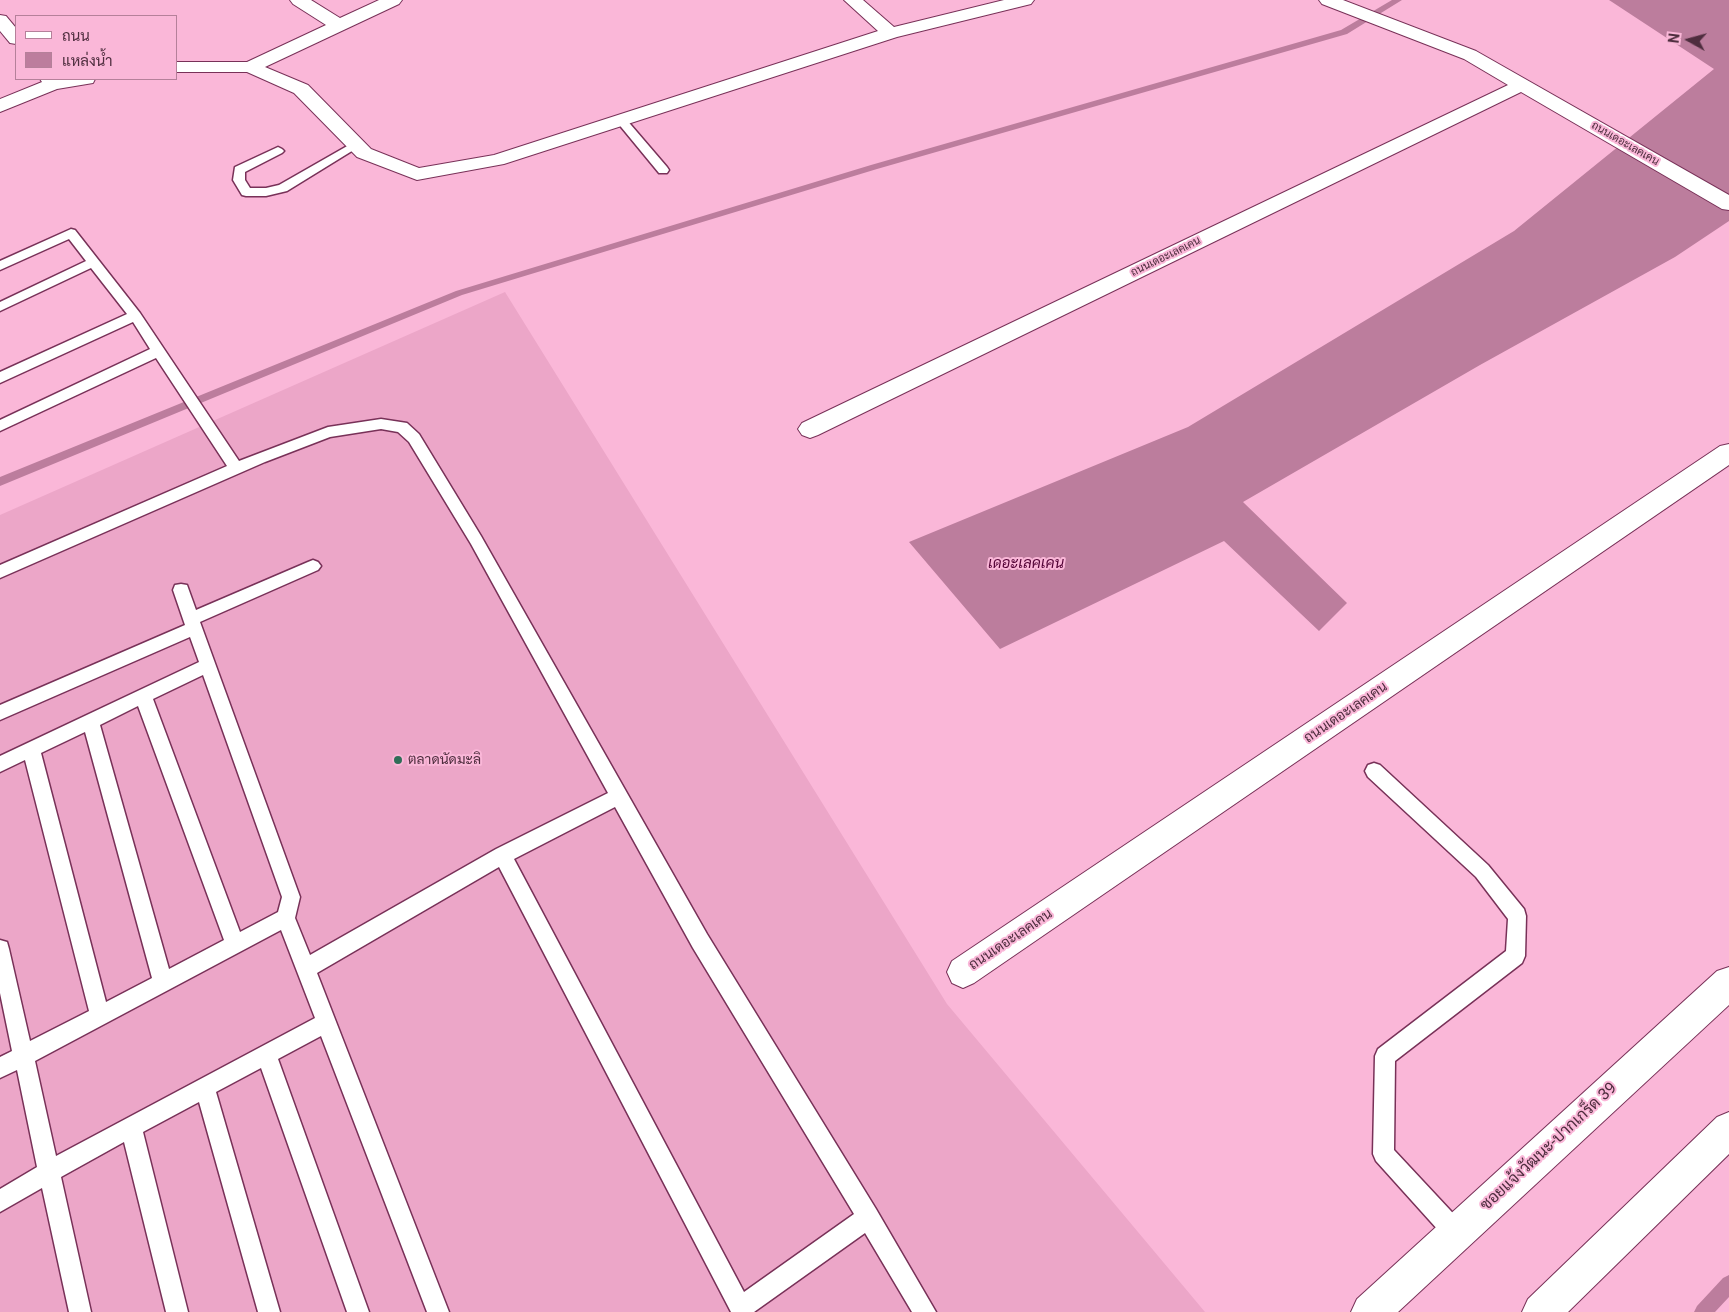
<!DOCTYPE html>
<meta charset="utf-8">
<style>
body{margin:0}
#map{position:relative;width:1729px;height:1312px;overflow:hidden;background:#fab7d8;font-family:Roboto,Sarabun,sans-serif}
canvas{display:block}
.legend{position:absolute;left:15px;top:15px;width:162px;height:65px;box-sizing:border-box;background:#fab7d8;border:1px solid #b5809a;margin:0;padding:6px 9px;list-style:none;font-size:15px;color:#4e2d3e}
.legend li{display:flex;align-items:center;gap:10px;height:25px}
.legend b{width:25px;border:1px solid #b5809a}
.north{position:absolute;left:1664px;top:15px;width:50px;height:50px;-webkit-text-stroke:4px #fab7d8;paint-order:stroke;rotate:277deg;font-size:14px;font-weight:700;line-height:20px;text-align:center;color:#4e2d3e}
.north::after{content:'';display:block;margin:auto;width:18px;height:22px;background:#4e2d3e;clip-path:polygon(50% 0,100% 100%,50% 72%,0 100%)}
</style>
<div id="map">
<canvas width="1729" height="1312"></canvas>
<ul class="legend">
<li><b style="height:6px;background:#fff"></b>ถนน</li>
<li><b style="height:14px;background:#bc7d9d"></b>แหล่งน้ำ</li>
</ul>
<div class="north">N</div>
</div>
<script>
const ctx = document.querySelector('canvas').getContext('2d');
ctx.lineJoin = 'round';
function fillPath(path, color) {
  ctx.fillStyle = color;
  ctx.fill(path, 'evenodd');
}
function shape(rows) {
  const path = new Path2D();
  for (const r of rows) {
    path.moveTo(r[0], r[1]);
    for (let i = 2; i < r.length; i += 2) path.lineTo(r[i], r[i + 1]);
  }
  return path;
}
function strokePath(path, color, width, dash) {
  ctx.strokeStyle = color;
  ctx.lineWidth = width;
  ctx.lineCap = dash ? 'butt' : 'round';
  ctx.setLineDash(dash || []);
  ctx.stroke(path);
}
function label(font, color, halo, rows, align = 'center') {
  ctx.font = font + ' Roboto,Sarabun,sans-serif';
  ctx.lineWidth = 4;
  ctx.setLineDash([]);
  ctx.textBaseline = 'middle';
  ctx.strokeStyle = halo;
  ctx.fillStyle = color;
  for (const [text, x, y, turn = 0] of rows) {
    ctx.save();
    ctx.translate(x, y);
    ctx.rotate((+turn || 0) * Math.PI / 180);
    ctx.textAlign = isNaN(turn) ? turn : align;
    if (halo) ctx.strokeText(text, 0, 0);
    ctx.fillText(text, 0, 0);
    ctx.restore();
  }
}
fillPath(shape([
 [505,292,947,1004,1205,1312,0,1312,0,515]
]), '#eca6c8');
fillPath(shape([
 [1609,0,1729,0,1729,221,1675,257,1480,365,1243,502,1347,603,1319,631,1224,541,1000,649,909,542,1188,427,1514,231,1714,69]
]), '#bc7d9d');
fillPath(shape([
 [1392,0,1402,0,1347,34,877,169,462,295,0,486,0,477,456,291,871,165,1341,30,1392,0],
 [1729,1275,1729,1297,1715,1312,1694,1312,1697,1306,1723,1278,1729,1275]
]), '#bc7d9d');
const service = shape([
 [621,117,625,118,667,167,669,170,667,173,659,173,617,122,615,120,621,117],
 [356,141,360,142,362,144,360,146,287,191,266,196,246,196,242,195,233,180,235,167,278,147,282,149,284,151,282,153,245,172,245,180,250,188,266,188,279,185,356,141],
 [71,229,75,230,140,313,239,461,328,427,381,419,407,423,419,434,481,536,707,934,876,1209,936,1312,912,1312,865,1233,754,1312,731,1312,499,867,317,973,449,1312,427,1312,321,1036,278,1059,369,1312,347,1312,261,1068,216,1092,280,1312,258,1312,199,1102,143,1132,188,1312,166,1312,124,1142,61,1177,91,1312,69,1312,42,1188,0,1212,0,1189,37,1167,17,1070,0,1078,0,1057,12,1051,0,993,0,940,7,942,9,949,30,1041,89,1011,25,760,0,772,0,756,199,662,190,637,0,720,0,705,185,625,173,590,175,585,181,584,187,585,196,610,308,562,313,560,318,562,321,566,318,570,200,622,300,897,295,918,310,955,496,849,608,793,471,544,409,442,398,432,381,429,330,437,265,462,0,578,0,565,227,466,156,358,0,431,0,420,150,349,133,322,0,383,0,372,127,314,91,268,0,311,0,302,86,261,69,239,0,270,0,261,71,229],
 [203,675,282,897,278,912,240,932,153,699,203,675],
 [138,706,224,940,169,969,100,725,138,706],
 [85,732,152,978,106,1002,41,753,85,732],
 [615,807,693,948,854,1214,744,1292,514,859,615,807],
 [281,930,315,1018,56,1156,35,1061,281,930],
 [1374,763,1380,765,1488,865,1524,909,1526,916,1525,956,1522,963,1395,1061,1394,1150,1464,1225,1467,1233,1464,1241,1456,1244,1448,1241,1376,1161,1373,1154,1375,1056,1378,1049,1506,951,1508,919,1476,877,1368,777,1365,771,1368,765,1374,763]
]);
const minor = shape([
 [290,0,311,0,340,18,379,0,402,0,399,4,265,67,308,85,371,149,419,168,494,155,878,31,844,0,863,0,894,27,1004,0,1034,0,1031,4,897,37,504,164,417,180,357,157,294,93,247,72,176,72,176,62,247,62,326,25,293,4,290,0],
 [1319,0,1343,0,1476,51,1729,195,1729,210,1722,209,1521,92,818,435,810,438,802,435,798,429,802,423,1508,85,1464,59,1322,4,1319,0],
 [0,15,6,16,16,28,16,44,10,43,0,31,0,15],
 [40,79,95,79,93,83,57,89,0,112,0,99,42,82,40,79],
 [1729,444,1729,465,974,983,963,988,952,983,947,972,952,961,1720,446,1729,444]
]);
const secondary = shape([
 [1729,967,1729,1005,1398,1312,1351,1312,1357,1299,1717,971,1729,967],
 [1729,1112,1729,1154,1568,1312,1522,1312,1528,1299,1717,1117,1729,1112]
]);
strokePath(service, '#783158', 3);
strokePath(minor, '#783158', 2);
strokePath(secondary, '#783158', 2);
fillPath(service, '#fff');
fillPath(minor, '#fff');
fillPath(secondary, '#fff');
for (const [x, y, r, color] of [
 [398,760,5,"#306d58"]
]) {
  const dot = new Path2D();
  dot.arc(x, y, r, 0, 2 * Math.PI);
  ctx.fillStyle = color;
  ctx.fill(dot);
  strokePath(dot, '#fab7d8', 2);
}
label('11px', '#4e2d3e', '#fab7d8', [
 ["ถนนเดอะเลคเคน",1625,144,30],
 ["ถนนเดอะเลคเคน",1166,257,-26]
]);
label('14px', '#4e2d3e', '#fab7d8', [
 ["ถนนเดอะเลคเคน",1346,713,-34],
 ["ถนนเดอะเลคเคน",1011,940,-34]
]);
label('14px', '#4e2d3e', '#fab7d8', [
 ["ตลาดนัดมะลิ",408,760]
], 'left');
label('italic 15px', '#530336', '#fab7d8', [
 ["เดอะเลคเคน",1026,564]
]);
label('16px', '#4e2d3e', '#fab7d8', [
 ["ซอยแจ้งวัฒนะ-ปากเกร็ด 39",1549,1147,-43]
]);
</script>
